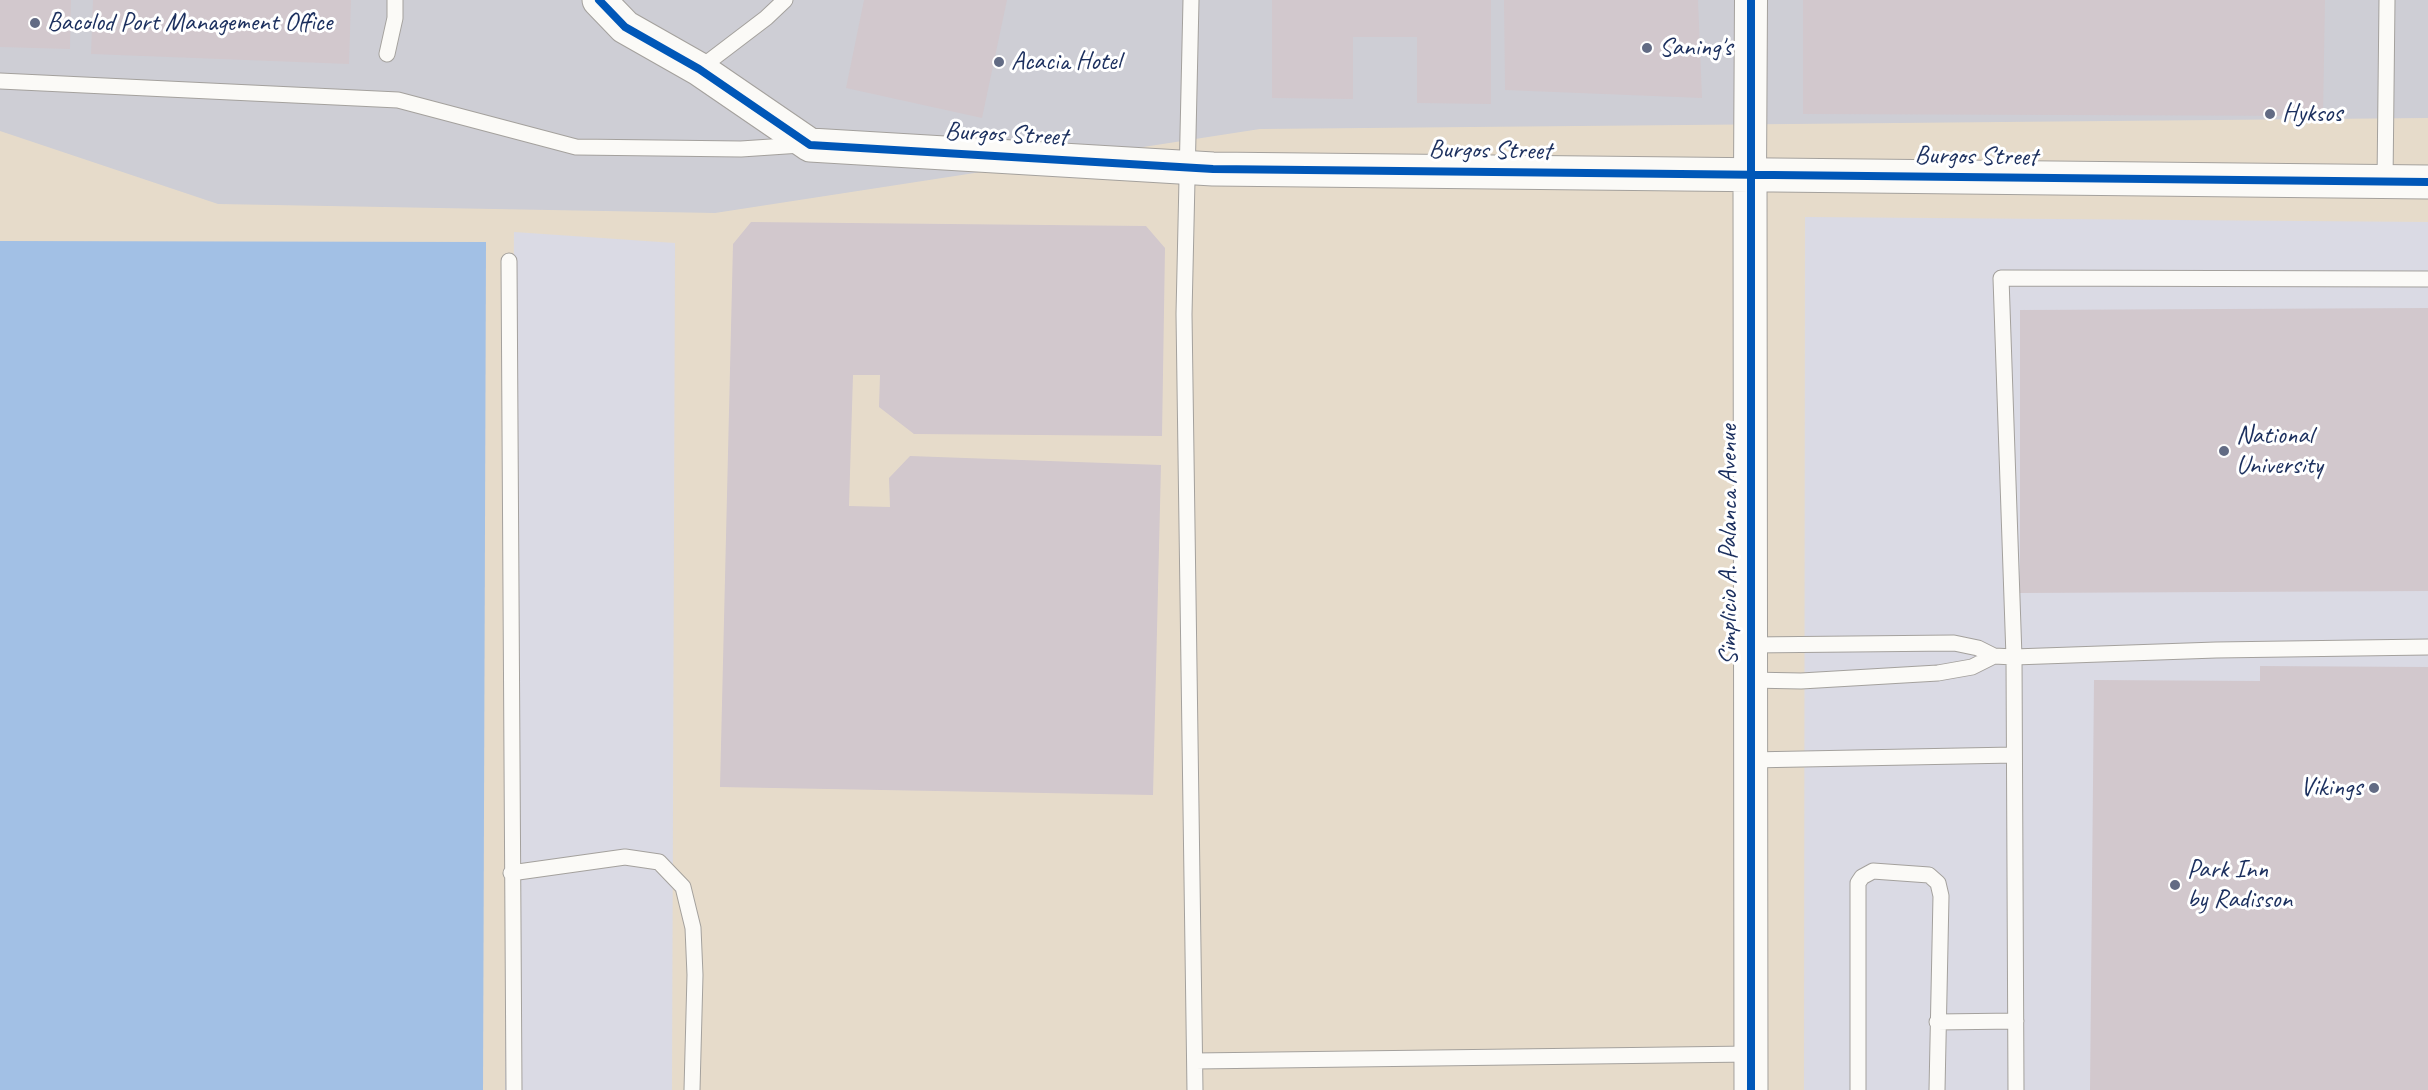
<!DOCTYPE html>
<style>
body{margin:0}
canvas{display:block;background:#e6dbca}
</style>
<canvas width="2428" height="1090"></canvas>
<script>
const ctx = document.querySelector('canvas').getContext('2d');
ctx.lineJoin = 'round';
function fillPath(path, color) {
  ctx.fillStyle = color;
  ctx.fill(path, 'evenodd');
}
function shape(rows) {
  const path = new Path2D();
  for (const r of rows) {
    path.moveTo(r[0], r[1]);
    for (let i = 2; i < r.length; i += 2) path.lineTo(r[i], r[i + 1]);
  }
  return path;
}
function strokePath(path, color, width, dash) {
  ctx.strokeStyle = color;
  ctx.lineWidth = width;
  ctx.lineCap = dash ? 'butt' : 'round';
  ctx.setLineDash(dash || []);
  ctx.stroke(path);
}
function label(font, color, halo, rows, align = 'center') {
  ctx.font = font + ' Caveat,sans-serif';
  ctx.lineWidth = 6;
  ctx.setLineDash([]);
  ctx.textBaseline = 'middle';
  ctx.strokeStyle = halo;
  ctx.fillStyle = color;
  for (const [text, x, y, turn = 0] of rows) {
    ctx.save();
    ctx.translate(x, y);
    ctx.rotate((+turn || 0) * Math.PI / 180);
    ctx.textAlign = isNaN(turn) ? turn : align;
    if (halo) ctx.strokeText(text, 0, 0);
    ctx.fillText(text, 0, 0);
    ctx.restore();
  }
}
fillPath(shape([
 [1805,217,2428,222,2428,1090,1804,1090],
 [514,232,675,243,672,1090,505,1090]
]), '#dadae4');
fillPath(shape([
 [0,0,2428,0,2428,118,1260,129,715,213,218,204,0,131]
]), '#ceced5');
fillPath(shape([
 [0,241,486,242,483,1090,0,1090]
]), '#a2c0e5');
fillPath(shape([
 [0,0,71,0,70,49,0,47],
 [93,0,351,0,349,64,91,54],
 [864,0,1007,0,982,118,846,88],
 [1272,0,1491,0,1491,104,1417,103,1417,37,1353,37,1353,99,1272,98],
 [1504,0,1698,0,1702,98,1505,90],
 [1803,0,2325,0,2323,116,1803,114],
 [751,222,1146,226,1165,248,1162,436,914,434,879,407,880,375,853,375,849,506,890,507,889,478,910,456,1161,465,1153,795,720,787,733,244],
 [2428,308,2428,591,2020,593,2020,310],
 [2260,666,2428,667,2428,1090,2090,1090,2094,680,2260,681]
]), '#d2c8cd');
const service = shape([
 [1191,0,1184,314,1195,1090],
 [387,54,395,18,395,0],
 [699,69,766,18,785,0],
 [0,81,398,100,576,147,741,149,801,145],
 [2385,182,2387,0],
 [509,261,514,1090],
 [1750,645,1954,643,1978,648,1994,656,2014,657,2216,650,2428,647],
 [1750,680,1801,681,1938,673,1972,667,1994,656],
 [1750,760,2014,755],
 [511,873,625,857,659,862,683,887,693,928,695,975,692,1090],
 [1937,1022,2016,1021],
 [1195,1061,1751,1054],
 [1858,1090,1858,883,1862,877,1873,871,1929,875,1938,883,1941,896,1937,1090],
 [2016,1090,2014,657,2001,278,2428,279]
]);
const minor = shape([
 [1750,176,1751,0]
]);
const tertiary = shape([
 [599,0,625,27,699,69,810,145,1213,169,2428,182],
 [1750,176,1751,1090]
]);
strokePath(service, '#a4a19d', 17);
strokePath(minor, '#a4a19d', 34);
strokePath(tertiary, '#a4a19d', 35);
strokePath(service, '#fbfaf7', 15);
strokePath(minor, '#fbfaf7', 32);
strokePath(tertiary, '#fbfaf7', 33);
strokePath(shape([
 [599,0,625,27,699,69,810,145,1213,169,2428,182],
 [1751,0,1751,1090]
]), '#0057b8', 8);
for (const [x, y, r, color] of [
 [35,23,6,"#626b84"],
 [1647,48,6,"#626b84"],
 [999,62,6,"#626b84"],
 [2270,114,6,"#626b84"],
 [2224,451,6,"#626b84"],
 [2374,788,6,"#626b84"],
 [2175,885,6,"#626b84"]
]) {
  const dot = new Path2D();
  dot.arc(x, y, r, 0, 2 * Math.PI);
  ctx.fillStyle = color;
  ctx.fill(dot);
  strokePath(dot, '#fff', 2);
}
label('26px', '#1b2f5e', '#fff', [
 ["Bacolod Port Management Office",47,23],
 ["Saning's",1659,48],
 ["Acacia Hotel",1011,62],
 ["Hyksos",2282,114],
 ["National",2236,436],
 ["University",2236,466],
 ["Vikings",2362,788,"right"],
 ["Park Inn",2187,870],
 ["by Radisson",2187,900]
], 'left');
label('26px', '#1b2f5e', '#fff', [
 ["Burgos Street",1006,135,3],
 ["Burgos Street",1490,151,1],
 ["Burgos Street",1976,157,1],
 ["Simplicio A. Palanca Avenue",1729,545,-90]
]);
</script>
